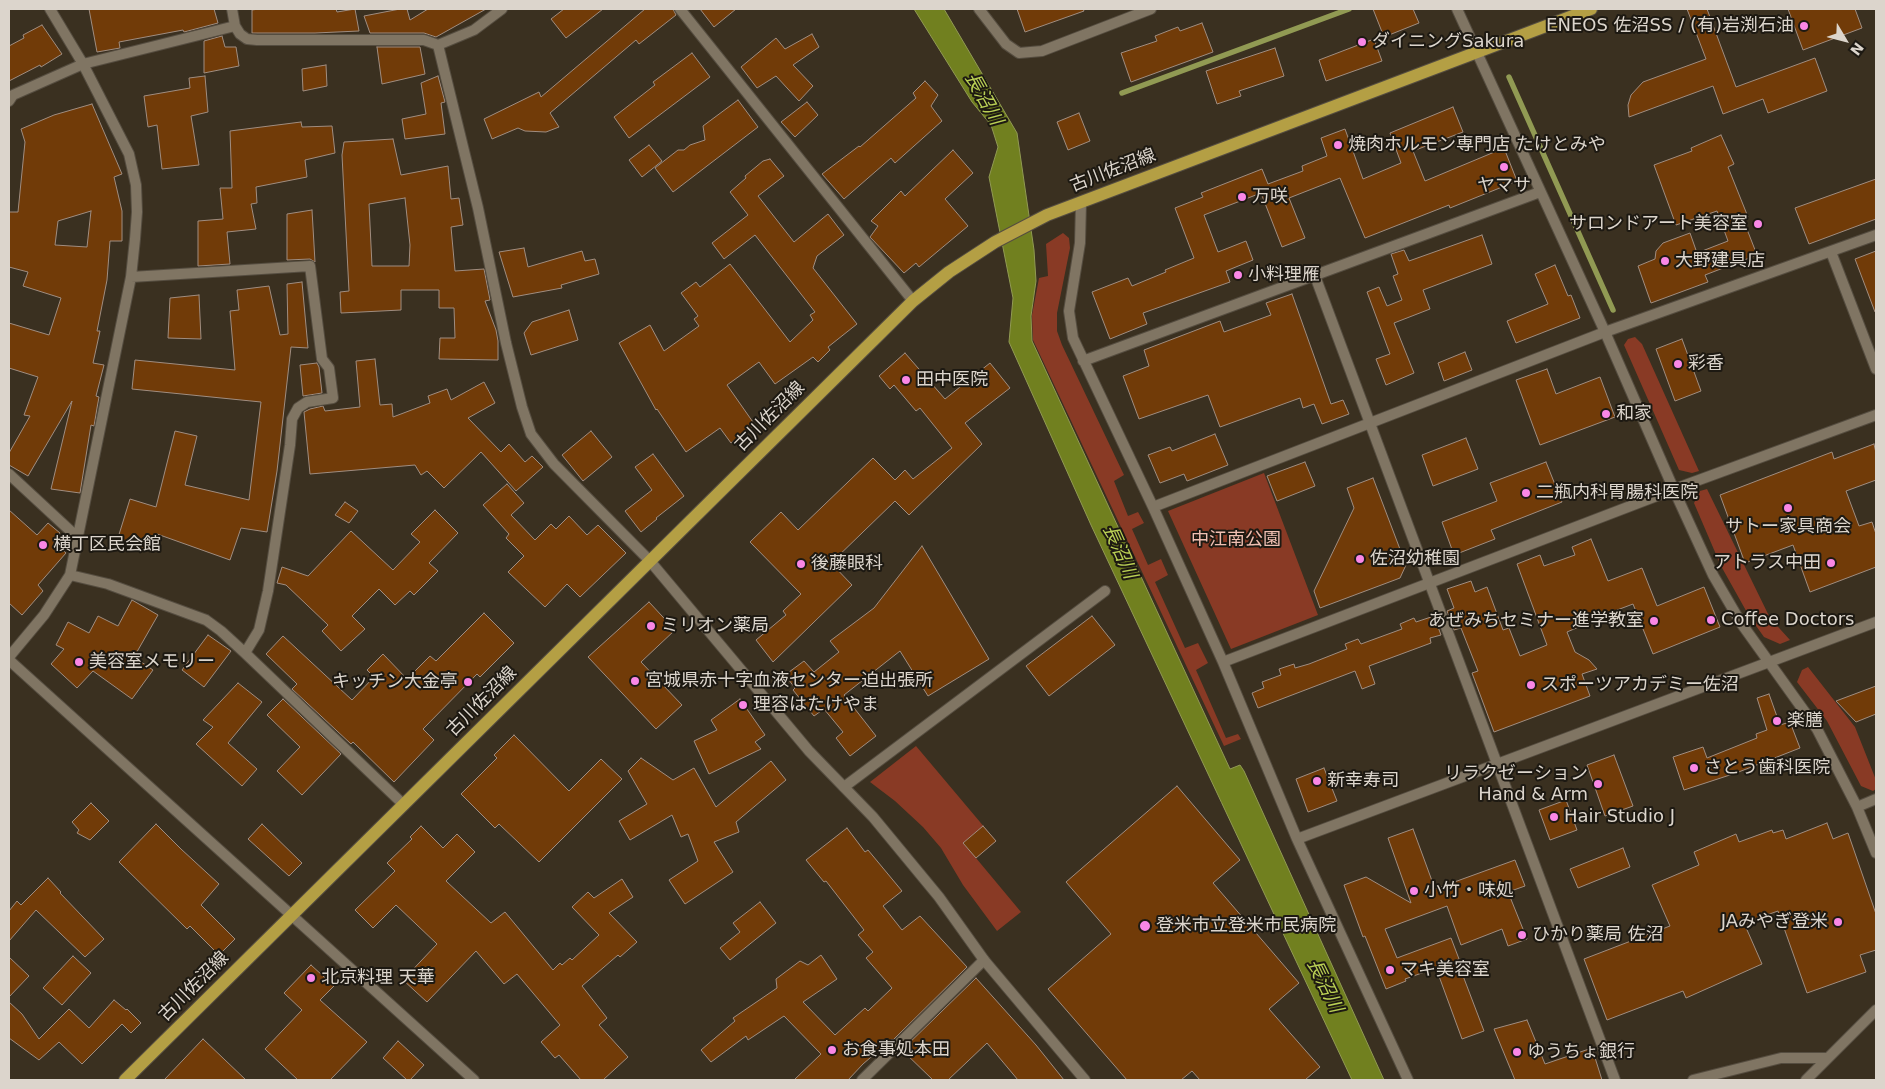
<!DOCTYPE html>
<meta charset="utf-8">
<style>
body{margin:0}
#map{position:relative;width:1885px;height:1089px;overflow:hidden;background:#3a3020;font-family:"DejaVu Sans",sans-serif}
canvas{display:block}
.frame{position:absolute;inset:0;border:10px solid #dcd5cc;pointer-events:none}
.north{position:absolute;left:1820px;top:15px;width:50px;height:50px;-webkit-text-stroke:4px #1d1912;paint-order:stroke;rotate:127deg;font-size:14px;font-weight:700;line-height:20px;text-align:center;color:#dcd5cc}
.north::after{content:'';display:block;margin:auto;width:18px;height:22px;background:#dcd5cc;clip-path:polygon(50% 0,100% 100%,50% 72%,0 100%)}
</style>
<div id="map">
<canvas width="1885" height="1089"></canvas>
<div class="frame"></div>
<div class="north">N</div>
</div>
<script>
const ctx = document.querySelector('canvas').getContext('2d');
ctx.lineJoin = 'round';
function fillPath(path, color) {
  ctx.fillStyle = color;
  ctx.fill(path, 'evenodd');
}
function shape(rows) {
  const path = new Path2D();
  for (const r of rows) {
    path.moveTo(r[0], r[1]);
    for (let i = 2; i < r.length; i += 2) path.lineTo(r[i], r[i + 1]);
  }
  return path;
}
function strokePath(path, color, width, dash) {
  ctx.strokeStyle = color;
  ctx.lineWidth = width;
  ctx.lineCap = dash ? 'butt' : 'round';
  ctx.setLineDash(dash || []);
  ctx.stroke(path);
}
function label(font, color, halo, rows, align = 'center') {
  ctx.font = font + ' "DejaVu Sans","Noto Sans JP",sans-serif';
  ctx.lineWidth = 4;
  ctx.setLineDash([]);
  ctx.textBaseline = 'middle';
  ctx.strokeStyle = halo;
  ctx.fillStyle = color;
  for (const [text, x, y, turn = 0] of rows) {
    ctx.save();
    ctx.translate(x, y);
    ctx.rotate((+turn || 0) * Math.PI / 180);
    ctx.textAlign = isNaN(turn) ? turn : align;
    if (halo) ctx.strokeText(text, 0, 0);
    ctx.fillText(text, 0, 0);
    ctx.restore();
  }
}
fillPath(shape([
 [1063,233,1069,238,1070,248,1057,313,1057,331,1062,345,1124,475,1114,481,1128,516,1138,512,1144,523,1132,529,1148,565,1161,559,1168,575,1155,582,1185,648,1198,643,1208,663,1196,670,1226,738,1238,734,1241,739,1224,746,1033,340,1032,315,1039,278,1048,276,1046,244],
 [1635,337,1642,344,1699,471,1692,473,1679,470,1624,345,1628,339],
 [1264,473,1318,615,1231,649,1168,511],
 [1707,489,1770,618,1790,640,1780,644,1764,637,1749,616,1721,566,1694,503,1700,491],
 [1808,667,1855,727,1876,780,1876,789,1873,791,1861,786,1827,721,1797,682,1802,670],
 [916,746,996,841,976,858,1021,912,997,931,963,885,941,848,923,827,895,801,870,782]
]), '#893a25');
const water = shape([
 [914,9,944,9,1017,133,1034,250,1036,281,1031,316,1032,341,1230,769,1240,765,1244,771,1384,1080,1352,1080,1091,525,1009,342,1013,298,989,177,998,147,991,125,972,102,914,9]
]);
fillPath(water, '#71801f');
strokePath(water, '#919a53', 1);
strokePath(shape([
 [1509,77,1613,310],
 [1122,93,1349,9]
]), '#919a53', 5.5);
const building = shape([
 [89,9,214,9,218,23,184,32,183,30,119,42,120,48,97,52,89,9],
 [259,9,336,9,337,12,355,9,359,31,315,33,252,33,252,10,259,9],
 [400,9,407,9,410,20,428,9,486,9,436,37,424,33,370,33,364,16,400,9],
 [564,9,603,9,566,38,551,19,564,9],
 [645,9,673,9,676,15,639,44,636,40,550,113,559,127,546,132,525,131,518,128,492,139,484,119,539,92,541,97,645,9],
 [700,9,736,9,714,27,700,9],
 [1017,9,1083,9,1084,11,1025,32,1017,9],
 [1373,9,1413,9,1419,23,1384,37,1373,9],
 [1687,9,1707,9,1736,87,1815,58,1827,91,1768,113,1763,99,1723,114,1713,86,1629,117,1628,105,1631,95,1643,82,1706,59,1687,9],
 [1788,9,1855,9,1862,28,1803,50,1788,9],
 [1202,23,1213,52,1131,82,1121,53,1157,41,1155,36,1178,27,1180,31,1202,23],
 [42,25,62,54,41,67,40,65,9,81,9,46,24,38,23,35,42,25],
 [812,34,819,47,793,65,813,86,799,101,776,76,757,88,741,67,776,38,785,49,812,34],
 [222,36,225,47,236,47,239,66,204,73,204,41,222,36],
 [1374,39,1382,61,1326,81,1319,60,1374,39],
 [377,47,420,47,425,74,382,84,377,47],
 [1275,48,1284,76,1239,91,1241,96,1217,104,1206,71,1275,48],
 [692,53,710,77,629,138,614,117,655,85,653,82,692,53],
 [326,65,327,86,303,91,302,69,326,65],
 [205,76,208,112,191,116,199,165,162,169,157,125,148,127,144,96,190,88,189,78,205,76],
 [438,76,445,102,441,103,445,134,405,139,402,119,426,114,421,83,438,76],
 [925,81,938,95,931,106,942,121,895,163,891,158,844,199,822,174,859,146,860,147,916,98,913,93,925,81],
 [738,100,758,127,673,192,655,168,678,150,684,150,690,145,705,140,703,126,738,100],
 [807,102,818,115,795,137,781,122,807,102],
 [92,104,122,174,114,177,122,211,122,241,110,241,107,280,97,331,100,331,93,363,104,365,96,396,99,397,97,408,94,426,91,425,80,493,51,489,72,401,28,476,9,465,9,453,30,416,24,415,38,377,9,368,9,323,49,335,61,298,23,286,28,272,9,267,9,212,18,212,25,142,21,129,54,115,92,104],
 [91,211,87,247,55,245,58,221,91,211],
 [1453,107,1463,132,1413,151,1425,181,1504,148,1517,181,1450,208,1449,205,1365,238,1340,178,1289,198,1305,238,1282,247,1261,193,1204,215,1218,252,1246,241,1253,260,1226,271,1230,282,1143,313,1147,324,1110,339,1092,292,1128,278,1132,286,1166,272,1165,270,1194,258,1175,208,1203,197,1201,193,1262,169,1268,184,1303,171,1302,166,1327,156,1321,138,1345,129,1363,179,1401,163,1390,133,1453,107],
 [1079,113,1090,141,1068,150,1057,122,1079,113],
 [301,122,302,127,332,126,335,153,305,160,307,177,256,187,257,203,251,204,256,229,227,232,230,264,198,266,198,221,223,219,220,188,232,188,230,131,301,122],
 [1721,135,1734,164,1728,167,1748,217,1743,219,1757,255,1705,275,1708,282,1651,303,1638,266,1655,259,1656,251,1663,243,1690,233,1697,253,1728,241,1717,211,1676,225,1654,165,1692,151,1691,148,1721,135],
 [393,139,401,175,448,166,451,199,459,198,463,225,451,227,455,271,484,269,490,300,485,301,496,330,498,341,498,360,439,359,440,338,455,338,454,308,439,308,439,290,401,290,401,310,341,313,340,292,349,291,342,155,344,142,393,139],
 [405,198,410,245,409,266,372,266,369,204,405,198],
 [649,145,662,161,642,177,629,160,649,145],
 [953,150,973,173,945,199,968,226,919,267,916,263,904,273,870,237,878,226,871,221,901,191,905,196,953,150],
 [770,159,784,176,758,196,794,242,828,214,844,235,817,256,813,268,857,324,828,347,830,350,818,362,813,357,775,384,759,362,727,385,755,425,731,443,720,428,686,452,657,409,656,410,619,343,650,325,664,351,699,326,694,319,698,316,681,293,696,282,700,287,730,264,790,342,813,320,810,315,815,312,755,235,724,259,712,243,748,215,730,192,746,178,745,176,763,161,770,159],
 [1876,179,1876,219,1809,244,1795,208,1876,179],
 [312,210,315,262,310,259,287,260,287,214,312,210],
 [1482,235,1492,264,1423,290,1430,309,1394,323,1414,373,1386,385,1376,359,1390,354,1367,292,1379,287,1387,306,1402,300,1393,276,1398,274,1391,254,1404,250,1409,261,1482,235],
 [524,248,528,267,582,251,585,261,595,259,599,274,561,285,562,288,513,297,499,252,524,248],
 [1876,251,1876,312,1875,312,1855,259,1876,251],
 [1555,265,1568,296,1571,295,1580,318,1516,343,1507,321,1548,304,1535,274,1555,265],
 [302,282,308,348,291,347,277,471,267,532,241,528,230,560,157,534,152,551,117,541,130,499,156,507,175,431,197,436,185,485,249,500,261,402,132,389,135,360,235,370,230,311,239,310,237,290,269,286,280,335,288,334,287,284,302,282],
 [1292,294,1331,404,1343,400,1349,414,1322,424,1314,404,1303,408,1300,398,1220,427,1208,395,1139,419,1123,376,1149,366,1144,350,1220,321,1224,332,1271,315,1266,303,1292,294],
 [199,295,201,339,168,338,170,298,199,295],
 [569,310,578,340,531,355,524,333,532,322,569,310],
 [1682,339,1701,391,1675,401,1656,349,1682,339],
 [1465,352,1472,370,1444,381,1438,363,1465,352],
 [905,353,945,399,990,363,1010,388,965,423,982,444,909,515,895,501,831,563,852,585,773,662,756,640,786,615,783,611,801,594,750,542,781,512,798,530,873,458,895,480,905,470,913,479,952,448,920,408,916,411,894,385,890,389,879,376,905,353],
 [375,359,380,405,392,404,393,417,430,403,428,396,447,389,451,400,484,382,495,403,468,418,501,452,509,444,525,462,532,456,543,467,516,491,481,452,444,488,427,471,421,475,415,465,310,474,304,412,310,409,323,406,325,411,360,407,356,361,375,359],
 [317,363,319,367,322,393,303,396,300,365,317,363],
 [1547,369,1556,394,1600,377,1615,417,1540,445,1516,380,1547,369],
 [591,431,612,457,583,481,562,455,591,431],
 [1215,434,1228,465,1187,481,1184,474,1160,483,1148,455,1170,447,1172,451,1215,434],
 [1466,438,1478,469,1433,486,1422,455,1466,438],
 [1874,444,1876,453,1876,480,1846,491,1859,526,1872,522,1876,534,1876,567,1810,592,1793,545,1745,563,1720,495,1832,452,1834,459,1874,444],
 [653,454,684,496,656,518,657,519,641,532,625,511,652,490,635,467,653,454],
 [1305,462,1315,486,1277,501,1267,476,1305,462],
 [1546,462,1562,502,1491,530,1495,539,1454,555,1442,522,1497,501,1490,483,1546,462],
 [1373,478,1406,565,1400,578,1320,608,1314,591,1354,508,1347,488,1373,478],
 [507,484,524,503,511,515,535,540,551,524,556,529,569,516,587,535,598,525,626,553,580,597,567,584,545,607,508,572,524,556,506,538,509,534,483,505,507,484],
 [345,502,358,511,349,523,335,515,345,502],
 [9,510,37,535,48,523,60,533,53,541,66,553,38,585,43,591,22,615,9,603,9,510],
 [435,510,458,533,429,563,438,571,414,595,410,591,395,605,379,589,352,616,365,629,341,651,322,631,328,625,286,585,277,583,282,567,308,576,351,531,393,570,420,542,411,534,435,510],
 [1591,539,1608,581,1642,568,1657,606,1704,587,1720,627,1653,654,1633,604,1580,624,1581,626,1567,632,1575,652,1589,660,1597,669,1582,674,1590,696,1494,732,1472,673,1478,671,1461,628,1454,630,1447,611,1454,608,1447,589,1471,581,1475,592,1487,587,1503,630,1509,628,1520,656,1547,645,1517,564,1540,555,1544,566,1575,555,1572,547,1591,539],
 [922,546,989,659,928,696,900,651,844,695,876,736,850,756,836,738,843,732,824,709,814,716,793,690,795,688,785,675,804,661,814,672,839,652,830,641,874,608,922,546],
 [132,600,158,615,134,657,153,670,132,699,93,671,77,688,51,664,64,649,56,645,68,622,89,633,98,616,118,626,132,600],
 [649,602,675,630,641,662,682,705,656,729,588,657,649,602],
 [484,613,514,643,480,677,477,674,423,729,434,740,394,782,353,742,351,744,292,689,297,684,266,654,283,636,352,700,374,677,367,670,383,654,407,679,430,656,436,661,484,613],
 [1092,616,1115,645,1049,696,1026,666,1092,616],
 [1434,616,1441,635,1430,638,1431,643,1369,666,1375,684,1362,689,1355,671,1258,708,1252,693,1264,688,1262,682,1281,675,1279,669,1294,664,1295,668,1309,664,1347,649,1345,644,1358,639,1361,644,1402,629,1400,624,1414,618,1416,622,1434,616],
 [208,635,231,651,204,687,182,670,208,635],
 [238,683,262,702,228,743,257,769,242,786,196,744,213,727,203,720,238,683],
 [1876,686,1876,714,1856,722,1836,701,1876,686],
 [1769,694,1780,725,1790,722,1800,748,1736,773,1684,790,1673,757,1703,747,1707,758,1757,738,1756,734,1767,730,1757,698,1769,694],
 [283,699,341,754,302,795,277,771,300,747,267,715,283,699],
 [740,699,765,735,755,742,761,749,709,774,694,741,717,730,711,720,740,699],
 [514,735,569,791,601,759,622,779,539,862,499,824,495,828,461,794,497,758,494,755,514,735],
 [1614,755,1633,806,1605,816,1587,765,1614,755],
 [641,758,673,780,694,768,716,807,771,761,786,780,736,822,739,832,714,842,733,872,685,904,669,880,698,861,688,834,681,837,672,815,630,840,619,821,647,804,628,771,641,758],
 [1324,768,1337,801,1308,812,1296,779,1324,768],
 [1177,786,1240,860,1213,883,1299,983,1269,1009,1320,1067,1305,1080,1200,1080,1192,1071,1181,1080,1127,1080,1048,989,1111,934,1066,882,1177,786],
 [1566,800,1577,830,1550,840,1539,810,1566,800],
 [91,803,109,821,90,840,77,833,79,830,72,822,91,803],
 [1827,823,1833,839,1848,833,1876,914,1876,950,1860,955,1866,972,1807,993,1778,911,1744,923,1762,964,1686,998,1683,991,1607,1020,1584,959,1670,926,1652,885,1699,865,1694,852,1736,834,1739,842,1772,830,1773,833,1783,830,1786,839,1827,823],
 [156,824,181,849,219,884,201,905,235,939,219,955,190,926,187,929,119,862,156,824],
 [262,824,302,863,289,876,248,839,262,824],
 [421,826,443,848,457,834,475,852,446,881,491,923,505,912,553,970,560,963,562,965,570,958,572,960,599,935,572,907,588,892,594,898,622,879,633,897,609,913,637,942,620,957,618,955,582,986,607,1018,599,1025,628,1057,603,1080,581,1080,559,1055,555,1058,541,1042,560,1025,517,974,504,984,476,951,427,1002,403,980,437,944,396,905,373,928,355,910,395,871,387,863,412,839,410,837,421,826],
 [983,826,996,841,976,858,963,843,983,826],
 [847,828,865,852,868,850,902,891,883,906,902,930,920,916,967,967,893,1040,892,1039,863,1064,848,1080,794,1080,821,1054,784,1016,748,1040,746,1036,711,1062,701,1050,735,1021,733,1018,777,988,776,979,800,961,808,965,821,955,837,979,803,1002,835,1035,865,1008,868,1011,892,988,866,958,873,952,858,935,864,930,826,881,824,882,806,860,847,828],
 [1413,829,1435,889,1515,860,1525,886,1508,892,1527,939,1508,946,1502,929,1461,945,1447,906,1385,929,1397,958,1451,938,1459,959,1457,960,1484,1031,1462,1039,1436,968,1405,979,1406,981,1386,989,1365,936,1363,937,1344,885,1366,877,1411,903,1388,838,1413,829],
 [1623,848,1630,867,1578,888,1570,869,1623,848],
 [48,878,61,892,60,893,104,939,85,957,36,910,9,941,9,911,17,901,21,905,48,878],
 [760,902,776,923,730,960,720,948,740,932,733,923,760,902],
 [73,956,91,973,62,1005,43,988,73,956],
 [9,957,29,976,9,997,9,957],
 [311,965,334,986,320,1000,367,1042,330,1080,298,1080,265,1049,302,1010,284,993,311,965],
 [976,978,1036,1045,1064,1080,1018,1080,987,1043,948,1080,933,1080,902,1050,976,978],
 [114,1000,126,1010,127,1009,141,1023,131,1033,122,1024,82,1064,59,1042,39,1060,9,1038,9,1002,22,1014,39,1039,69,1009,89,1028,114,1000],
 [1527,1020,1545,1064,1592,1048,1602,1080,1515,1080,1494,1029,1527,1020],
 [203,1039,246,1080,164,1080,203,1039],
 [398,1041,424,1065,410,1080,407,1080,383,1058,398,1041]
]);
fillPath(building, '#713b08');
strokePath(building, '#a08d80', 1);
const minor = shape([
 [232,9,235,26],
 [680,9,913,301],
 [979,9,1006,44,1019,53,1042,51,1151,9],
 [1457,9,1605,332,1674,490,1713,575,1741,623,1817,729,1857,807,1876,853],
 [438,45,478,208,506,343,522,407,531,434,554,464,650,561],
 [9,101,13,95,83,64,235,26,240,34,247,39,257,40,424,40,438,45,474,30,502,9],
 [1081,203,1080,243,1069,311,1073,338,1153,507,1223,662,1297,839,1408,1080],
 [1831,252,1876,369],
 [1315,276,1615,1080],
 [131,277,310,266,322,359,329,368,333,398,307,402,298,408,292,419,290,445,268,591,259,630,245,653],
 [1083,361,1540,192],
 [9,474,77,537],
 [1153,507,1605,332,1876,235],
 [70,575,108,584,206,620,221,631,245,653,404,805],
 [9,657,44,615,70,575,131,277,135,239,137,212,136,185,129,154,83,64,50,9],
 [1223,662,1688,484,1876,415],
 [844,787,1105,591],
 [1857,807,1876,799],
 [1297,839,1876,622],
 [862,1080,984,960],
 [1693,1080,1781,1058,1827,1058]
]);
const tertiary = shape([
 [650,561,809,751,873,817,939,897,984,960,1085,1080],
 [9,660,474,1080],
 [1806,1080,1876,1010]
]);
const primary = shape([
 [125,1080,913,301,949,272,995,242,1047,215,1591,9]
]);
strokePath(minor, '#554d40', 12);
strokePath(tertiary, '#554d40', 12);
strokePath(primary, '#554d40', 14);
strokePath(minor, '#807563', 10);
strokePath(tertiary, '#807563', 10);
strokePath(primary, '#b49f44', 12);
for (const [x, y, r, color] of [
 [1804,26,5,"#fa87e6"],
 [1362,42,5,"#fa87e6"],
 [1338,145,5,"#fa87e6"],
 [1504,167,5,"#fa87e6"],
 [1242,197,5,"#fa87e6"],
 [1758,224,5,"#fa87e6"],
 [1665,261,5,"#fa87e6"],
 [1238,275,5,"#fa87e6"],
 [1678,364,5,"#fa87e6"],
 [906,380,5,"#fa87e6"],
 [1606,414,5,"#fa87e6"],
 [1526,493,5,"#fa87e6"],
 [1788,508,5,"#fa87e6"],
 [43,545,5,"#fa87e6"],
 [1360,559,5,"#fa87e6"],
 [1831,563,5,"#fa87e6"],
 [801,564,5,"#fa87e6"],
 [1711,620,5,"#fa87e6"],
 [1654,621,5,"#fa87e6"],
 [651,626,5,"#fa87e6"],
 [79,662,5,"#fa87e6"],
 [635,681,5,"#fa87e6"],
 [468,682,5,"#fa87e6"],
 [1531,685,5,"#fa87e6"],
 [743,705,5,"#fa87e6"],
 [1777,721,5,"#fa87e6"],
 [1694,768,5,"#fa87e6"],
 [1317,781,5,"#fa87e6"],
 [1598,784,5,"#fa87e6"],
 [1554,817,5,"#fa87e6"],
 [1414,891,5,"#fa87e6"],
 [1838,922,5,"#fa87e6"],
 [1145,926,6,"#fa87e6"],
 [1522,935,5,"#fa87e6"],
 [1390,970,5,"#fa87e6"],
 [311,978,5,"#fa87e6"],
 [832,1050,5,"#fa87e6"],
 [1517,1052,5,"#fa87e6"]
]) {
  const dot = new Path2D();
  dot.arc(x, y, r, 0, 2 * Math.PI);
  ctx.fillStyle = color;
  ctx.fill(dot);
  strokePath(dot, '#1d1912', 2);
}
label('18px', '#dcd5cc', '#1d1912', [
 ["ENEOS 佐沼SS / (有)岩渕石油",1794,26,"right"],
 ["ダイニングSakura",1372,42],
 ["焼肉ホルモン専門店 たけとみや",1348,145],
 ["ヤマサ",1504,186,"center"],
 ["万咲",1252,197],
 ["サロンドアート美容室",1748,224,"right"],
 ["大野建具店",1675,261],
 ["小料理雁",1248,275],
 ["彩香",1688,364],
 ["田中医院",916,380],
 ["和家",1616,414],
 ["二瓶内科胃腸科医院",1536,493],
 ["サトー家具商会",1788,527,"center"],
 ["横丁区民会館",53,545],
 ["佐沼幼稚園",1370,559],
 ["アトラス中田",1821,563,"right"],
 ["後藤眼科",811,564],
 ["Coffee Doctors",1721,620],
 ["あぜみちセミナー進学教室",1644,621,"right"],
 ["ミリオン薬局",661,626],
 ["美容室メモリー",89,662],
 ["宮城県赤十字血液センター迫出張所",645,681],
 ["キッチン大金亭",458,682,"right"],
 ["スポーツアカデミー佐沼",1541,685],
 ["理容はたけやま",753,705],
 ["楽膳",1787,721],
 ["さとう歯科医院",1704,768],
 ["リラクゼーション",1588,774,"right"],
 ["Hand & Arm",1588,795,"right"],
 ["新幸寿司",1327,781],
 ["Hair Studio J",1564,817],
 ["小竹・味処",1424,891],
 ["JAみやぎ登米",1828,922,"right"],
 ["登米市立登米市民病院",1156,926],
 ["ひかり薬局 佐沼",1532,935],
 ["マキ美容室",1400,970],
 ["北京料理 天華",321,978],
 ["お食事処本田",842,1050],
 ["ゆうちょ銀行",1527,1052]
], 'left');
label('18px', '#dcd5cc', '#1d1912', [
 ["古川佐沼線",1113,171,-21],
 ["古川佐沼線",770,417,-45],
 ["古川佐沼線",482,702,-45],
 ["古川佐沼線",194,987,-45]
]);
label('18px', '#f0bfb2', '#1d1912', [
 ["中江南公園",1236,540]
]);
label('italic 19px', '#bad055', '#1d1912', [
 ["長沼川",983,99,61],
 ["長沼川",1119,552,66],
 ["長沼川",1324,986,64]
]);
</script>
